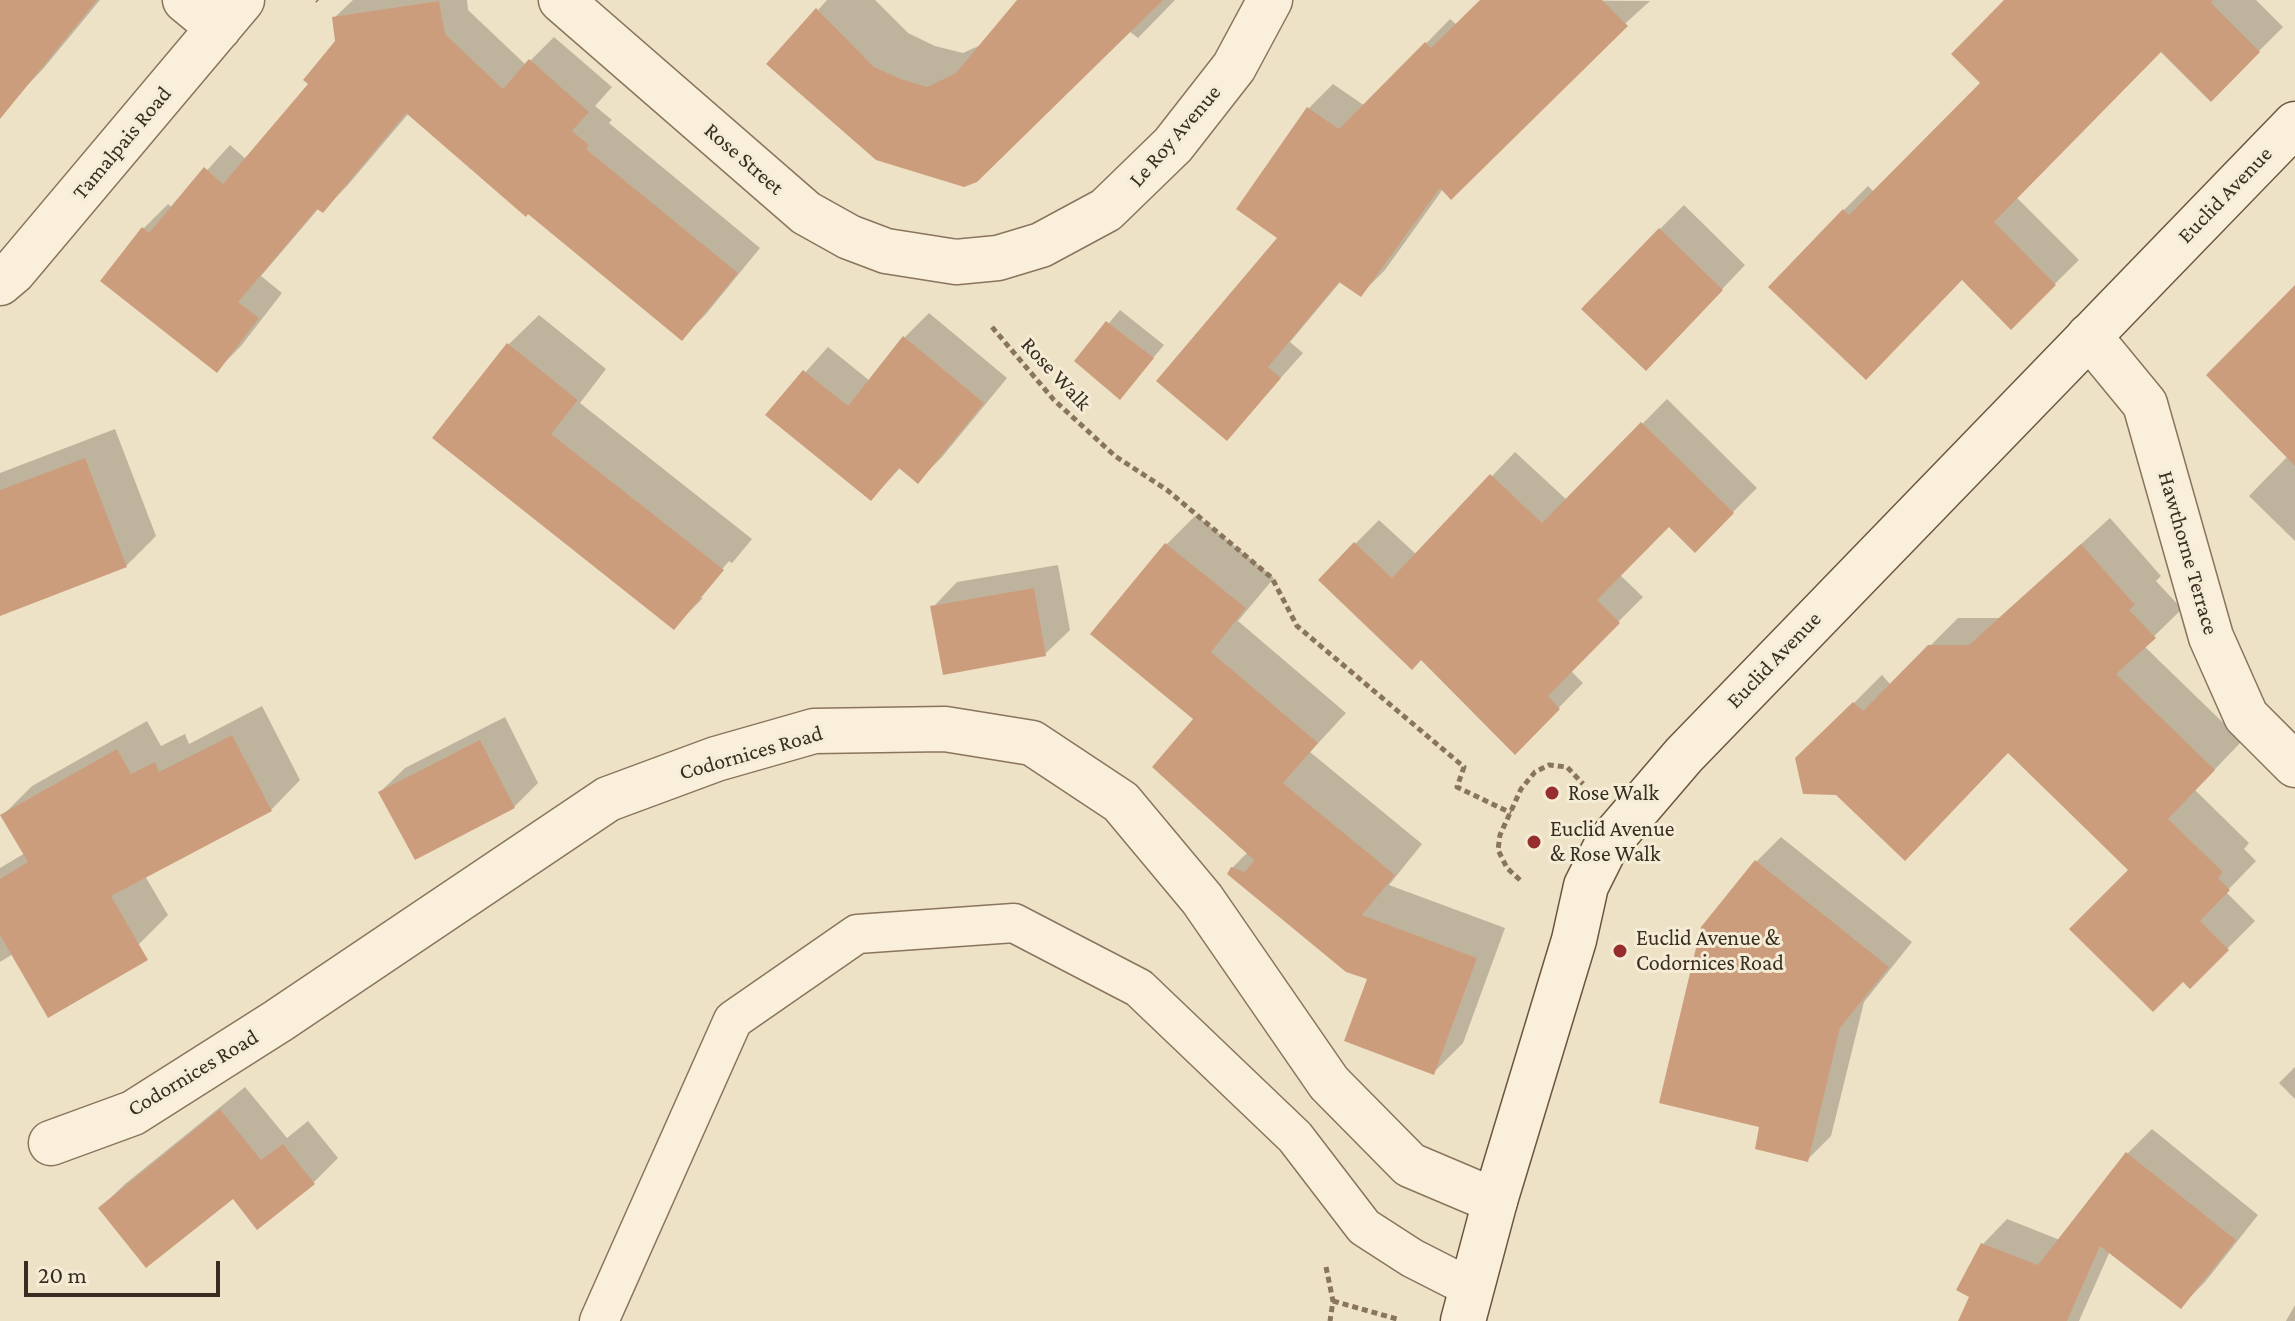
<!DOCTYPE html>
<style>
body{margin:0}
#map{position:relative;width:2295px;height:1321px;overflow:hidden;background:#eee2c6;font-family:"Crimson Pro",serif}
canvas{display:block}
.scale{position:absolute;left:24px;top:1261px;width:196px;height:36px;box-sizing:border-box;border:4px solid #3a2c20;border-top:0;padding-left:10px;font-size:24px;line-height:28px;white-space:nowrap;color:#3a2c20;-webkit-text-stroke:6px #f5ecd6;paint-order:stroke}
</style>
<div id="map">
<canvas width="2295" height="1321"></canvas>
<div class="scale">20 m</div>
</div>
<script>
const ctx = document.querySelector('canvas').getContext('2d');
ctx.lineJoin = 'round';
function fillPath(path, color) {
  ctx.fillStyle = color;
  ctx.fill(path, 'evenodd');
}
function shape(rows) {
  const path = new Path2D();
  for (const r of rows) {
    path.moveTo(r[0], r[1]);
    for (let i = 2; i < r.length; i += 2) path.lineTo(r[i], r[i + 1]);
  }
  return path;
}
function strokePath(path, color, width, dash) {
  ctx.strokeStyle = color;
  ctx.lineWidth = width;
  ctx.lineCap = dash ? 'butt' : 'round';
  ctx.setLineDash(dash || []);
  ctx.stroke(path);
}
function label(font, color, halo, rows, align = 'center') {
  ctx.font = font + ' "Crimson Pro",serif';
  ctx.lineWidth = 6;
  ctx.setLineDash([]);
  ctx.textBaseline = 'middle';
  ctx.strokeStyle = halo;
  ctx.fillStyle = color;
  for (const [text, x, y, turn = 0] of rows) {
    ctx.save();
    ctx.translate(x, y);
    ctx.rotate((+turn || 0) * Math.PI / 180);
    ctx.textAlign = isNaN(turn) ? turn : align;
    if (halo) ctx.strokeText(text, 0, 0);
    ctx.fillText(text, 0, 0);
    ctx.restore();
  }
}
fillPath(shape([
 [0,0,100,0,43,69,16,97,0,100],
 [353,0,467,0,468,10,526,65,554,37,612,87,595,106,612,120,609,123,760,248,706,314,682,338,409,113,347,186,322,211,319,208,261,276,282,293,241,346,217,370,103,281,144,228,168,204,173,208,230,145,247,160,311,84,338,42,334,18],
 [827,0,875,0,908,33,935,46,963,53,983,44,1020,0,1175,0,1138,38,1129,31,976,181,818,10],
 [1482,0,1650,1,1443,189,1385,270,1361,294,1341,281,1290,342,1303,353,1227,438,1280,238,1309,108,1333,84,1365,106,1450,19,1457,25],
 [2007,0,2256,0,2283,27,2211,99,2162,50,2016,197,2079,260,2011,327,1962,278,1890,353,1844,210,1868,186,1874,192,1983,83],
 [1684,205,1745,265,1670,344,1660,229],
 [2295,288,2295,541,2249,496,2288,456],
 [1120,310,1164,345,1120,397,1077,361],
 [929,313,1007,378,942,457,918,481,901,467,871,499,768,414,828,347,870,381,905,337],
 [539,315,606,369,580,403,752,539,704,597,732,563,729,561,698,598,703,598,674,627,435,438,509,344],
 [1667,399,1757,488,1695,550,1669,524,1619,574,1643,597,1570,670,1583,683,1515,752,1355,544,1379,520,1417,555,1515,452,1567,500],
 [115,429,156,536,126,566,0,597,0,473],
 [1196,515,1274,578,1238,621,1346,713,1310,752,1422,844,1389,885,1505,928,1463,1043,1434,1072,1369,978,1232,868,1248,852,1196,718,1093,634,1167,544],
 [2110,518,2161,576,2156,581,2182,609,2144,646,2242,741,2195,790,2249,843,2244,849,2256,861,2226,892,2255,921,2190,986,2131,870,2009,751,1798,759,1882,675,1891,685,1958,618,1999,618],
 [1058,565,1070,630,1045,654,933,607,957,582],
 [262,706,300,780,271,810,145,876,168,915,139,944,18,962,13,954,0,962,0,868,25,853,3,815,32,786,147,721,161,746,185,734,189,744],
 [505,717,538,783,514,807,380,792,405,768],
 [1781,837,1912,942,1864,1002,1831,1136,1807,1160,1762,1125,1703,928,1757,861],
 [2295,1067,2295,1099,2279,1083],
 [245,1087,287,1138,308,1121,338,1158,314,1182,257,1227,233,1196,100,1208,125,1184],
 [2152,1129,2258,1215,2205,1282,2180,1307,2110,1251,2079,1321,1960,1321,1972,1296,1983,1244,2007,1219,2060,1240,2128,1153],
 [2295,1305,2295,1321,2286,1321]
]), '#0003');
fillPath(shape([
 [0,0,97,0,0,119],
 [1017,0,1163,0,977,182,964,187,876,160,766,64,816,8,874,67,901,79,927,87,956,73],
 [1480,0,1602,0,1628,26,1451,200,1440,188,1361,297,1339,282,1268,367,1281,378,1227,441,1156,381,1277,238,1236,209,1307,107,1339,129,1425,42,1431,48],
 [2004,0,2213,0,2211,3,2260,52,2211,102,2161,52,1994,222,2056,285,2011,330,1962,280,1866,380,1768,287,1843,209,1849,215,1980,83,1951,54],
 [439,1,445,34,503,89,529,59,589,112,572,131,589,145,586,149,738,273,682,341,528,214,526,217,406,113,323,213,317,209,238,302,259,318,217,373,100,281,142,227,149,233,204,167,223,184,308,84,303,80,335,41,332,17],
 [1659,228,1723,290,1646,371,1581,309],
 [2295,285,2295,466,2206,375],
 [1106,321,1154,358,1120,400,1074,361],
 [903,336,984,403,918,484,899,468,871,501,765,415,803,370,848,406],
 [507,343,578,400,551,434,724,570,674,630,432,438],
 [1641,422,1734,513,1695,553,1669,527,1597,600,1620,623,1548,696,1560,709,1515,755,1421,660,1412,670,1318,580,1354,542,1392,578,1490,474,1542,523],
 [85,458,127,567,0,616,0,490],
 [1165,543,1246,608,1211,652,1318,743,1283,783,1395,875,1362,915,1477,958,1434,1075,1344,1041,1367,979,1346,972,1227,874,1231,867,1245,872,1254,860,1152,767,1193,719,1090,634],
 [2081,544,2135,605,2129,610,2156,638,2116,674,2215,770,2168,819,2223,872,2218,878,2230,890,2200,921,2229,950,2190,989,2183,982,2153,1012,2069,929,2128,870,2008,753,1905,861,1836,795,1803,794,1795,758,1853,702,1863,711,1928,645,1969,645],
 [1034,588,1046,656,943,675,930,606],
 [232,735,272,811,111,896,148,960,48,1018,0,935,0,879,28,862,0,815,117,749,131,774,155,762,159,772],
 [480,740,515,808,415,860,378,792],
 [1755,860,1889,967,1840,1028,1808,1162,1755,1149,1759,1127,1659,1103,1701,927],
 [220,1109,261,1160,283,1144,315,1184,257,1230,233,1199,146,1268,98,1208],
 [2126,1152,2236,1240,2181,1309,2100,1246,2067,1321,1958,1321,1969,1297,1956,1290,1981,1243,2038,1265]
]), '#cc9d7d');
const lane = shape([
 [599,1321,733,1020,857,934,1014,923,1139,988,1295,1137,1364,1227,1412,1258,1471,1288]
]);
const street = shape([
 [185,0,219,28],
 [561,0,806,213,849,237,886,251,956,262,998,258,1041,245,1106,210,1173,145,1234,67,1270,0],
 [0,283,13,272,242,0],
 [2089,336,2145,404,2211,637,2246,716,2295,765],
 [51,1143,133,1113,278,1021,608,799,716,759,814,731,945,729,1032,743,1121,802,1202,899,1329,1083,1410,1165,1495,1201]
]);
const secondary = shape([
 [1463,1321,1495,1201,1574,940,1586,886,1606,846,1684,755,2295,124]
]);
strokePath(lane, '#89745c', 41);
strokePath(street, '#89745c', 47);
strokePath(secondary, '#6b553f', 47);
strokePath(shape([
 [317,0,318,1],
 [992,327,1054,400,1115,456,1167,490,1272,578,1297,626,1464,767,1457,787,1511,813],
 [1520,880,1507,868,1498,850,1500,835,1521,789,1535,772,1549,765,1567,767,1583,784],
 [1326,1267,1333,1301,1330,1321],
 [1333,1301,1397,1319]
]), '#89745c', 5, [6, 4]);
strokePath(lane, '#f9efda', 38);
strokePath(street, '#f9efda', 44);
strokePath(secondary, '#f9efda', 44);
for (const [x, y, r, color] of [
 [1552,793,8,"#982d2e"],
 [1534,842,8,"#982d2e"],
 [1620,951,8,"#982d2e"]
]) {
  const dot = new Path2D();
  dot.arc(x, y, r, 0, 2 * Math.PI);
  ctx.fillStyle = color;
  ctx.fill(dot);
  strokePath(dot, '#f5ecd6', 3);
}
label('22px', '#3a2c20', '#f5ecd6', [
 ["Le Roy Avenue",1175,136,-49],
 ["Tamalpais Road",122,143,-50],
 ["Rose Street",744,159,41],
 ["Euclid Avenue",2225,195,-46],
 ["Rose Walk",1056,374,47],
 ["Hawthorne Terrace",2188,553,74],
 ["Euclid Avenue",1774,660,-46],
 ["Codornices Road",751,753,-16],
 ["Codornices Road",193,1073,-31]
]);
label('22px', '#3a2c20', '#f5ecd6', [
 ["Rose Walk",1568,793],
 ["Euclid Avenue",1550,829],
 ["& Rose Walk",1550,854],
 ["Euclid Avenue &",1636,938],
 ["Codornices Road",1636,963]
], 'left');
</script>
